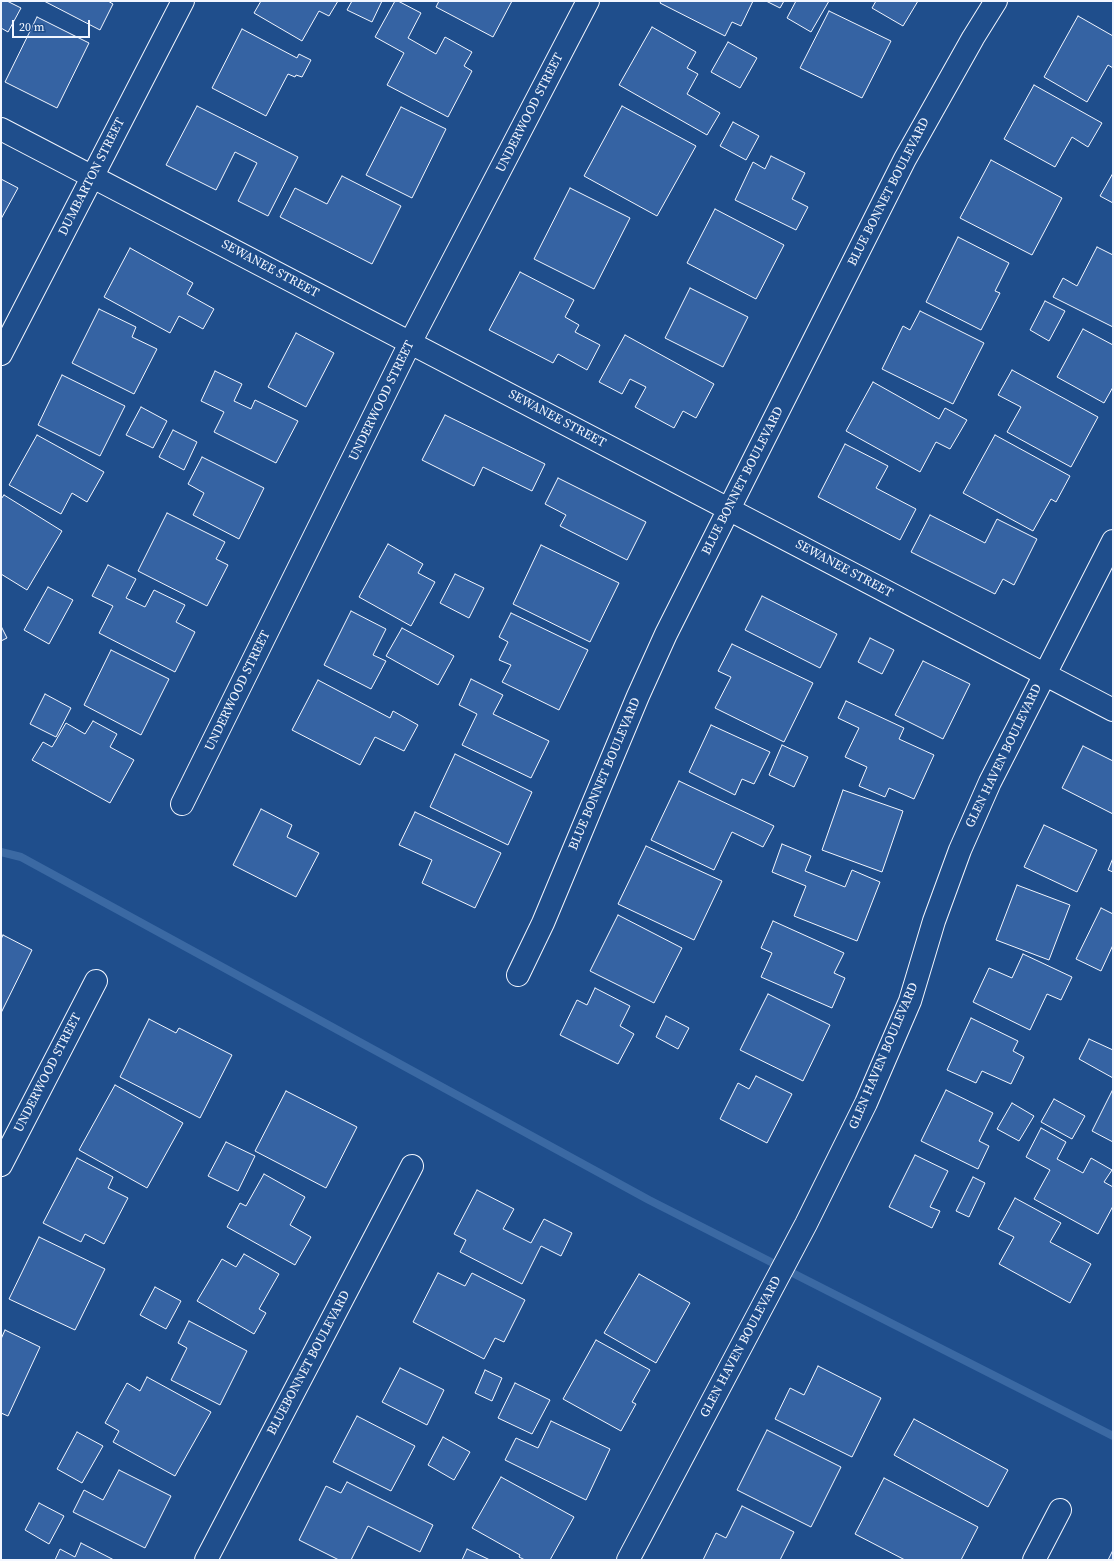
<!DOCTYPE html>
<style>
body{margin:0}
#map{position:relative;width:1114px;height:1561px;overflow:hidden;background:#1f4e8c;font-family:"Source Serif 4",serif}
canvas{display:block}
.frame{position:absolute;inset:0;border:2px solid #f2f6ff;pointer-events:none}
.scale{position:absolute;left:12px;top:20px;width:78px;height:18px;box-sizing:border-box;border:2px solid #f2f6ff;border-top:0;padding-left:5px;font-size:12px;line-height:14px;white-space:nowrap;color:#f2f6ff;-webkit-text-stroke:3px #1f4e8c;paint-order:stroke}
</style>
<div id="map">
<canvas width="1114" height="1561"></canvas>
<div class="frame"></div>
<div class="scale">20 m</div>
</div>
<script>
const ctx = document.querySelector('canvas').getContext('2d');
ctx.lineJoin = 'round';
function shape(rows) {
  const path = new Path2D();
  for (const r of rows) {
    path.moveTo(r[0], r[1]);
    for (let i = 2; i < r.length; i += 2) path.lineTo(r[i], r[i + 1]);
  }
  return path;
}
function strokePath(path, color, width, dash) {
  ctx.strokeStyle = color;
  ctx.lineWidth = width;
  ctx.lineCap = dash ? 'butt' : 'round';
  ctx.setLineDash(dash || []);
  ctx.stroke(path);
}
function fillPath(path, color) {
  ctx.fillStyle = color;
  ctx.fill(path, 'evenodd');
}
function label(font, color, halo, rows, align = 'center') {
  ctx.font = font + ' "Source Serif 4",serif';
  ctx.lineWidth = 3;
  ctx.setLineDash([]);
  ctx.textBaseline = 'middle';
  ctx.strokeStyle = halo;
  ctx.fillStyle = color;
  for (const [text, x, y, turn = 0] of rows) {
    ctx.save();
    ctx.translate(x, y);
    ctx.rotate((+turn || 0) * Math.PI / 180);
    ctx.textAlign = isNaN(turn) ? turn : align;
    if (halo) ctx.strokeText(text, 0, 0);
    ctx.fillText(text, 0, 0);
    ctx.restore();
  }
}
strokePath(shape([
 [1,852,21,857,649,1200,1113,1436]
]), '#3b69a3', 8);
const building = shape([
 [1,1,7,1,21,8,8,32,1,28,1,1],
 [44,1,108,1,113,4,100,30,44,1],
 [261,1,338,1,329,16,319,11,302,41,254,13,261,1],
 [352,1,382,1,372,22,347,10,352,1],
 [395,1,398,1,421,13,408,38,436,54,445,37,472,52,464,66,472,71,448,117,387,85,404,53,375,37,395,1],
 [439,1,512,1,493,37,436,7,439,1],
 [661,1,753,1,741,26,732,22,725,36,660,3,661,1],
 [766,1,784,1,780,8,766,1],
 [796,1,829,1,811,32,787,18,796,1],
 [876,1,918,1,903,26,872,8,876,1],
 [829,11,891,41,862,98,800,68,829,11],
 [1078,16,1113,36,1113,68,1108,65,1087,102,1044,77,1078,16],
 [37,17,89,43,57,108,5,82,37,17],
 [652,27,696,52,687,68,698,74,687,94,720,113,707,135,619,85,652,27],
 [242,29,297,58,299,54,311,60,302,77,296,75,295,77,288,74,266,116,212,88,242,29],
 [728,42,757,58,740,88,711,72,728,42],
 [1034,85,1102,123,1088,147,1072,137,1055,167,1004,139,1034,85],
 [197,106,298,157,268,216,238,201,257,163,235,152,216,190,166,165,197,106],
 [622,106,696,146,657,216,584,176,622,106],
 [401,107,446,129,412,198,366,175,401,107],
 [733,122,759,136,746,160,720,146,733,122],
 [771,156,805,173,792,199,808,207,796,230,735,200,753,162,765,169,771,156],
 [991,160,1062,198,1032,255,960,218,991,160],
 [1113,173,1113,203,1100,196,1113,173],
 [342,176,401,206,372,264,280,217,295,188,327,204,342,176],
 [1,179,18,188,1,219,1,179],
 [570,188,630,218,594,289,534,259,570,188],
 [715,209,784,245,756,299,687,263,715,209],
 [958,237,1009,263,995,291,1000,293,981,330,926,302,958,237],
 [1097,247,1113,255,1113,327,1053,297,1063,278,1077,286,1097,247],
 [130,248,193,283,187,294,214,309,203,329,179,316,170,333,104,297,130,248],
 [520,272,574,300,565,317,579,325,575,332,600,345,587,370,558,354,553,363,489,330,520,272],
 [690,288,748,317,723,367,665,338,690,288],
 [1045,301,1065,311,1049,341,1030,330,1045,301],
 [99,309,136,327,132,337,157,349,134,394,72,363,99,309],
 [920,311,984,343,953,404,882,369,903,326,910,330,920,311],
 [1083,329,1113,345,1113,387,1104,403,1057,377,1083,329],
 [296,333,334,353,306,407,268,387,296,333],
 [625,335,714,384,696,418,683,411,674,428,635,407,646,387,630,379,622,394,599,382,625,335],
 [1012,370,1098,417,1071,467,1007,432,1021,407,998,395,1012,370],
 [215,371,242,384,234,401,251,409,255,400,298,421,276,463,214,432,224,412,201,401,215,371],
 [62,375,125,406,100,456,38,425,62,375],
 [873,382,939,419,945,408,967,420,950,449,936,442,920,472,846,431,873,382],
 [141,407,167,421,153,448,126,435,141,407],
 [445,415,545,464,532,491,483,467,474,486,422,460,445,415],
 [173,430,197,442,184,470,159,457,173,430],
 [37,435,104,472,87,502,72,493,61,514,9,485,37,435],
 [995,435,1070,476,1056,502,1051,499,1033,531,963,493,995,435],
 [845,444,888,466,876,488,916,509,900,540,818,497,845,444],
 [202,457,264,488,239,539,193,515,204,493,188,484,202,457],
 [558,478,646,522,627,560,560,526,566,515,545,504,558,478],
 [4,495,62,531,27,590,1,574,1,499,4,495],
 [167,513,225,542,216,559,228,565,207,606,138,571,167,513],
 [930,515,985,543,997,519,1037,539,1014,585,1003,579,995,594,911,552,930,515],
 [388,544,423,564,418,573,435,582,411,626,359,597,388,544],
 [541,545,619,583,590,642,513,604,541,545],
 [108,565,136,579,126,598,145,607,154,590,185,605,176,622,195,632,175,672,99,633,113,606,92,596,108,565],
 [455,574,484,588,469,618,440,603,455,574],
 [48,587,73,600,49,644,24,630,48,587],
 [762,596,837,634,820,668,745,630,762,596],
 [351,611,386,629,373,655,386,661,371,689,324,665,351,611],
 [511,613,588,650,559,710,502,682,511,665,499,660,508,642,499,637,511,613],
 [1,626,7,638,1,641,1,626],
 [402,628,454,656,438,685,386,656,402,628],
 [870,638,894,650,882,674,858,662,870,638],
 [732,644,813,683,784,742,715,708,731,677,718,671,732,644],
 [111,650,169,679,141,735,84,705,111,650],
 [923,661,970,684,943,739,895,715,923,661],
 [471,679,503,695,493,714,549,741,531,778,462,745,477,714,459,705,471,679],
 [318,680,390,718,393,711,418,725,404,751,375,737,360,765,292,730,318,680],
 [45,694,71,708,56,737,30,724,45,694],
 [846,701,904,728,899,739,934,755,914,799,889,788,885,797,859,786,867,767,845,757,859,728,838,718,846,701],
 [93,721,117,734,110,747,134,760,110,803,32,760,43,742,52,747,66,723,85,734,93,721],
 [711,725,770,752,754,784,742,779,735,795,689,772,711,725],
 [782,745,808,757,794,787,769,775,782,745],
 [1083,746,1113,761,1113,814,1062,788,1083,746],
 [455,754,532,792,508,845,430,807,455,754],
 [679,781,774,826,763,847,732,832,714,870,651,840,679,781],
 [843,790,903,811,882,872,822,850,843,790],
 [261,809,292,825,287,837,319,853,296,897,233,865,261,809],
 [415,812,501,853,475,908,422,883,432,860,399,845,415,812],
 [1044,825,1097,850,1077,892,1024,867,1044,825],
 [782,844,811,856,805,871,845,887,852,870,880,882,857,941,794,916,806,886,772,872,782,844],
 [646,846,722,881,694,940,618,904,646,846],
 [1113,858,1113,872,1108,870,1113,858],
 [1017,885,1070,905,1049,960,996,940,1017,885],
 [1101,908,1113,914,1113,945,1101,971,1076,959,1101,908],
 [618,915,682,948,654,1003,590,971,618,915],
 [773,921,844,953,834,973,845,978,832,1008,761,977,772,953,761,948,773,921],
 [3,935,32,950,1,1013,1,939,3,935],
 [1023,954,1072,977,1061,1000,1047,994,1030,1030,973,1002,989,968,1012,978,1023,954],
 [595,988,630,1006,620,1026,634,1034,618,1064,560,1035,577,1000,587,1005,595,988],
 [768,994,830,1025,803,1081,740,1050,768,994],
 [666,1016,689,1028,678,1049,656,1037,666,1016],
 [971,1018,1018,1041,1013,1051,1024,1057,1011,1084,982,1071,976,1083,947,1070,971,1018],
 [149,1019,176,1033,179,1028,232,1055,200,1118,120,1077,149,1019],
 [1089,1039,1113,1050,1113,1078,1079,1059,1089,1039],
 [756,1076,792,1094,767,1143,720,1119,738,1083,749,1089,756,1076],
 [115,1085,183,1123,147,1188,79,1150,115,1085],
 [1113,1089,1113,1142,1092,1131,1113,1089],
 [946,1090,993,1113,979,1141,989,1146,978,1169,921,1141,946,1090],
 [286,1091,357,1127,326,1188,255,1151,286,1091],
 [1054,1099,1085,1116,1072,1139,1041,1122,1054,1099],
 [1012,1103,1034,1116,1019,1141,997,1129,1012,1103],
 [1041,1128,1066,1142,1057,1159,1083,1173,1091,1158,1112,1170,1104,1182,1113,1187,1113,1206,1098,1234,1034,1199,1050,1170,1026,1157,1041,1128],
 [226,1142,255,1156,238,1191,208,1176,226,1142],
 [915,1155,948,1171,930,1207,940,1211,932,1228,889,1207,915,1155],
 [77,1158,113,1177,108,1188,128,1198,104,1244,85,1234,81,1242,43,1223,77,1158],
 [264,1174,305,1197,290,1225,311,1237,295,1265,227,1227,240,1203,246,1206,264,1174],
 [973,1177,985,1183,969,1217,956,1211,973,1177],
 [477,1190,514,1209,503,1229,531,1243,544,1219,572,1233,561,1256,541,1246,522,1284,460,1252,466,1240,454,1234,477,1190],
 [1015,1198,1061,1223,1050,1242,1091,1264,1070,1303,999,1264,1014,1237,998,1229,1015,1198],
 [39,1237,105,1269,75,1330,9,1299,39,1237],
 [244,1254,279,1274,259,1309,266,1313,254,1334,197,1301,222,1259,236,1267,244,1254],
 [438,1273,465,1286,472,1273,525,1300,504,1342,495,1338,484,1359,413,1322,438,1273],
 [639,1274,690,1303,656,1363,604,1333,639,1274],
 [155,1287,181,1301,166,1329,140,1315,155,1287],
 [189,1321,247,1351,220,1405,171,1380,187,1348,178,1343,189,1321],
 [5,1330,40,1347,8,1416,1,1413,1,1339,5,1330],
 [596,1340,650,1370,632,1402,636,1404,621,1431,563,1399,596,1340],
 [818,1366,881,1398,852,1457,775,1419,790,1388,804,1395,818,1366],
 [400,1368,444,1390,427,1425,382,1402,400,1368],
 [485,1370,502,1378,492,1401,475,1393,485,1370],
 [147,1377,211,1412,175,1476,113,1442,119,1431,105,1423,127,1383,140,1391,147,1377],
 [515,1383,550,1400,532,1434,498,1418,515,1383],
 [357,1416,415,1446,391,1491,333,1462,357,1416],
 [914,1419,1008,1470,988,1507,894,1455,914,1419],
 [551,1421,610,1449,586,1500,505,1460,516,1438,538,1448,551,1421],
 [767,1430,841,1467,811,1527,737,1490,767,1430],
 [77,1432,103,1446,82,1483,57,1469,77,1432],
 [443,1437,470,1452,454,1480,428,1465,443,1437],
 [119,1470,171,1496,145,1548,73,1512,84,1490,103,1500,119,1470],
 [501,1477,574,1517,550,1560,525,1560,519,1557,520,1555,472,1528,501,1477],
 [884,1478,978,1527,961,1560,905,1560,855,1534,884,1478],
 [347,1482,433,1525,420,1552,368,1526,351,1560,339,1560,299,1540,326,1486,341,1493,347,1482],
 [39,1503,64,1516,49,1544,25,1530,39,1503],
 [742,1506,794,1532,780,1560,703,1560,716,1533,726,1538,742,1506],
 [81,1543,114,1560,55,1560,60,1549,75,1557,81,1543],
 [467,1549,490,1560,462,1560,467,1549],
 [1113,1550,1113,1560,1108,1560,1113,1550]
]);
fillPath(building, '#3563a3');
strokePath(building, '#f2f6ff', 1);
const minor = shape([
 [1,129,1113,710],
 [1,354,183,1],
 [182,804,410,343,588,1],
 [518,975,543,923,638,696,666,634,905,159,973,38,996,1],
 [1,1165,96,981],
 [206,1560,412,1166],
 [628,1560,806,1224,866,1103,910,1001,934,921,960,850,990,782,1113,541],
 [1034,1560,1060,1510]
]);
strokePath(minor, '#f2f6ff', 24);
strokePath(minor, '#1f4e8c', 22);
label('13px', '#f2f6ff', '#1f4e8c', [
 ["UNDERWOOD STREET",530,113,-63],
 ["DUMBARTON STREET",92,177,-63],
 ["BLUE BONNET BOULEVARD",889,192,-63],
 ["SEWANEE STREET",270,269,28],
 ["UNDERWOOD STREET",382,401,-64],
 ["SEWANEE STREET",557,419,28],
 ["BLUE BONNET BOULEVARD",743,481,-63],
 ["SEWANEE STREET",844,569,28],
 ["UNDERWOOD STREET",238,691,-64],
 ["GLEN HAVEN BOULEVARD",1004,756,-64],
 ["BLUE BONNET BOULEVARD",605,774,-67],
 ["GLEN HAVEN BOULEVARD",884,1056,-67],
 ["UNDERWOOD STREET",48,1073,-63],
 ["GLEN HAVEN BOULEVARD",741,1347,-62],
 ["BLUEBONNET BOULEVARD",309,1363,-62]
]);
</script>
